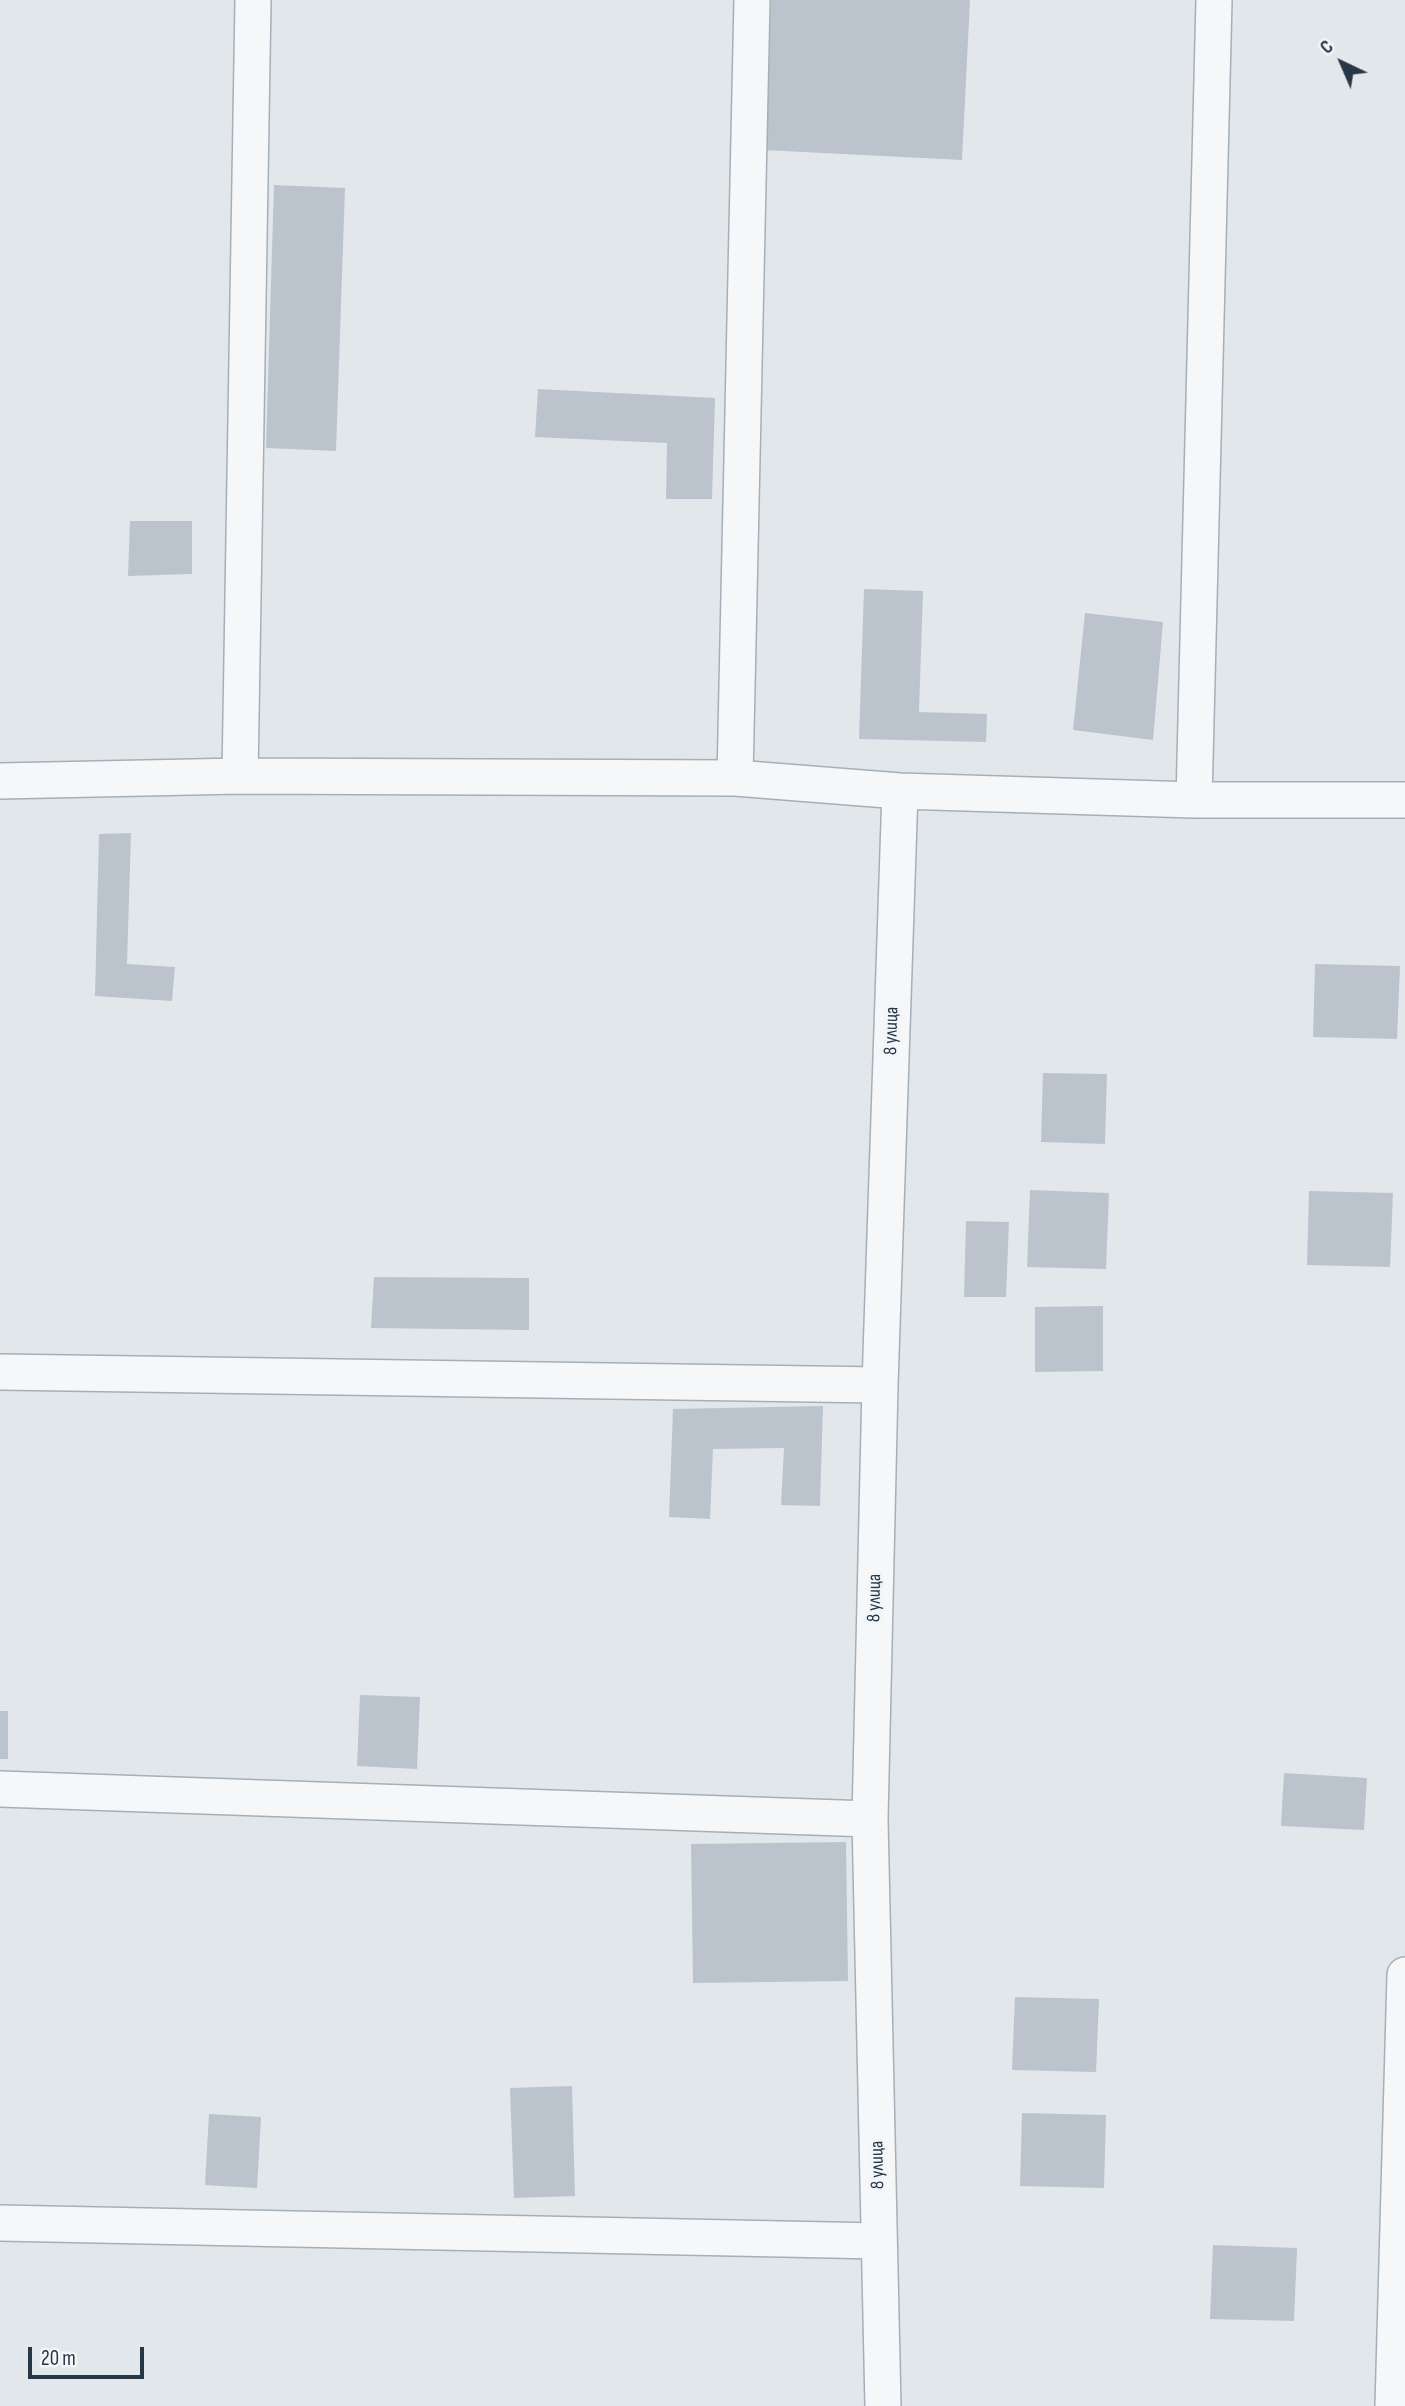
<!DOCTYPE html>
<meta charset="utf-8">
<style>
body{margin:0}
#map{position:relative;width:1405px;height:2406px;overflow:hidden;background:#e2e7ec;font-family:"Sofia Sans Condensed",sans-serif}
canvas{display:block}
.north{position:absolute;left:1307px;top:28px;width:70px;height:70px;-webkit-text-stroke:5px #f2f6f9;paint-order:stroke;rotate:316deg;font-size:19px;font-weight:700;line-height:28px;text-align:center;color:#283746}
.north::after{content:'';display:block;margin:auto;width:24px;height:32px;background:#283746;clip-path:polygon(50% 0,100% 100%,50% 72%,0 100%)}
.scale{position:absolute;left:28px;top:2347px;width:116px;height:32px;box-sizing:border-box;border:4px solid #283746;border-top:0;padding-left:9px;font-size:21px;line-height:24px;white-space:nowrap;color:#283746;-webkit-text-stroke:5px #f2f6f9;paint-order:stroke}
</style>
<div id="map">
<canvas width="1405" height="2406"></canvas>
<div class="north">С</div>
<div class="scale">20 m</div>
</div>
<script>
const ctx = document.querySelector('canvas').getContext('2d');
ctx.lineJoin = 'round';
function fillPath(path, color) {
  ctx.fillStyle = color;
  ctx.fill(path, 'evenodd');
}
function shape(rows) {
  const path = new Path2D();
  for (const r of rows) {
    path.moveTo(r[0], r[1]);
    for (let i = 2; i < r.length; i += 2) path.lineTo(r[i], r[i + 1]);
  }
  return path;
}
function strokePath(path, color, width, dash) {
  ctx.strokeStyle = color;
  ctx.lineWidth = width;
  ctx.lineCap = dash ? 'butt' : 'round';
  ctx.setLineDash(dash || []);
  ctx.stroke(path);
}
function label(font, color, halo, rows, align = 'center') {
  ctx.font = font + ' "Sofia Sans Condensed",sans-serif';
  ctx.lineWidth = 6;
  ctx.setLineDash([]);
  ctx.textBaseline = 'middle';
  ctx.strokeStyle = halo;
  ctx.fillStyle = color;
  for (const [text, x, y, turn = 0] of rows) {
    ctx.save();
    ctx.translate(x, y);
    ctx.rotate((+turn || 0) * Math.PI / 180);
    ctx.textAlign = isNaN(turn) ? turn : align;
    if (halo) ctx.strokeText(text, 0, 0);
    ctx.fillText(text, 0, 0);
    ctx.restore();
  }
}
fillPath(shape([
 [771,0,970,0,962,160,763,150],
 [274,185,345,188,336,451,266,448],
 [538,389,715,398,712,499,666,499,667,443,535,437],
 [130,521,192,521,192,574,128,576],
 [864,589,923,591,919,712,987,714,986,742,859,739],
 [1085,613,1163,622,1153,740,1073,730],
 [131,833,127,964,175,967,172,1001,95,996,99,834],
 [1315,964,1400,966,1397,1039,1313,1037],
 [1043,1073,1107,1074,1105,1144,1041,1142],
 [1030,1190,1109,1193,1106,1269,1027,1267],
 [1309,1191,1393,1193,1390,1267,1307,1265],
 [966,1221,1009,1222,1006,1297,964,1297],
 [374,1277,529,1278,529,1330,371,1328],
 [1103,1306,1103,1371,1035,1372,1035,1307],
 [823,1406,820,1506,781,1505,784,1448,713,1449,710,1519,669,1517,673,1409],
 [360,1695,420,1697,417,1769,357,1766],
 [0,1711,8,1711,8,1759,0,1759],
 [1284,1773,1367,1778,1364,1830,1281,1826],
 [846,1842,848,1981,693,1983,691,1844],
 [1015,1997,1099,1999,1096,2072,1012,2070],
 [572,2086,575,2196,514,2198,510,2088],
 [1022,2113,1106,2115,1104,2188,1020,2186],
 [209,2114,261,2117,257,2188,205,2185],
 [1213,2245,1297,2248,1294,2321,1210,2319]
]), '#bbc4cc');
const minor = shape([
 [240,776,253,0],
 [735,778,752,0],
 [0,781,240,776,735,778,900,791,1194,800,1405,800],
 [1194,800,1214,0],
 [0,1372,880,1385],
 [0,1789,870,1819],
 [0,2223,879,2241],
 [883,2406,870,1819,880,1385,900,791],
 [1393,2406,1405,1975]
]);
strokePath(minor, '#a6afb7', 38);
strokePath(minor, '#f5f7f9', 35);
label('19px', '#283746', '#f2f6f9', [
 ["8 улица",892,1031,-88],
 ["8 улица",875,1598,-89],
 ["8 улица",878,2165,-91]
]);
</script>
